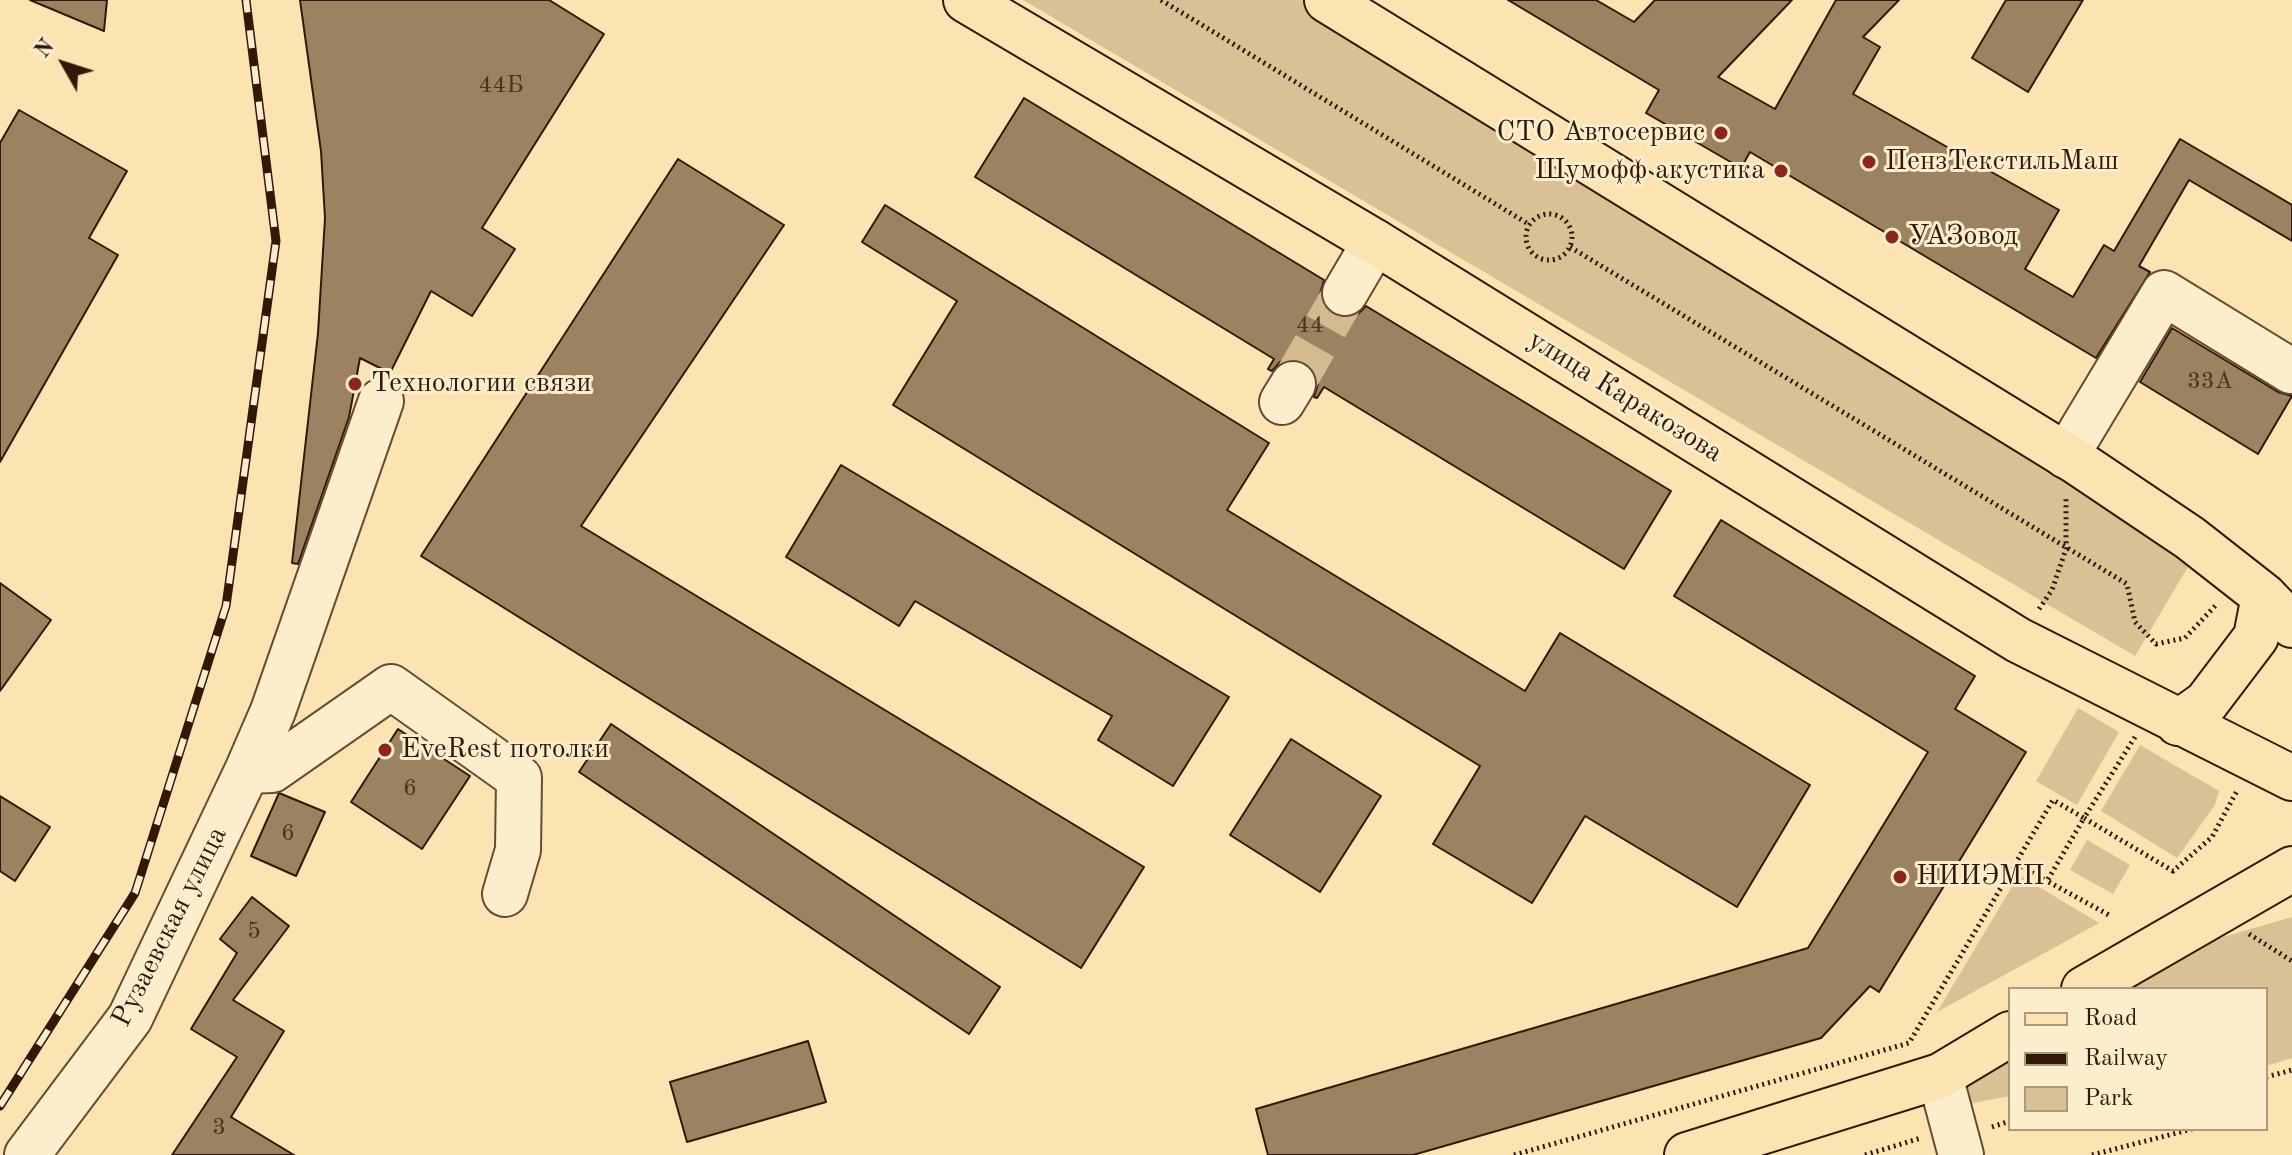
<!DOCTYPE html>
<meta charset="utf-8">
<style>
body{margin:0}
#map{position:relative;width:2292px;height:1155px;overflow:hidden;background:#fbe4b2;font-family:"Old Standard TT",serif}
canvas{display:block}
.legend{position:absolute;left:2008px;top:987px;width:260px;height:144px;box-sizing:border-box;background:#fcedcd;border:2px solid #ac987e;margin:0;padding:10px 14px;list-style:none;font-size:24px;color:#341807}
.legend li{display:flex;align-items:center;gap:16px;height:40px}
.legend b{width:40px;border:2px solid #ac987e}
.north{position:absolute;left:24px;top:24px;width:80px;height:80px;-webkit-text-stroke:6px #fcedcd;paint-order:stroke;rotate:309deg;font-size:22px;font-weight:700;line-height:32px;text-align:center;color:#341807}
.north::after{content:'';display:block;margin:auto;width:28px;height:36px;background:#341807;clip-path:polygon(50% 0,100% 100%,50% 72%,0 100%)}
</style>
<div id="map">
<canvas width="2292" height="1155"></canvas>
<ul class="legend">
<li><b style="height:10px;background:#fbe4b2"></b>Road</li>
<li><b style="height:10px;background:#341807"></b>Railway</li>
<li><b style="height:22px;background:#d9c195"></b>Park</li>
</ul>
<div class="north">N</div>
</div>
<script>
const ctx = document.querySelector('canvas').getContext('2d');
ctx.lineJoin = 'round';
function fillPath(path, color) {
  ctx.fillStyle = color;
  ctx.fill(path, 'evenodd');
}
function shape(rows) {
  const path = new Path2D();
  for (const r of rows) {
    if (r.length === 3) {
      path.moveTo(r[0] + r[2], r[1]);
      path.arc(r[0], r[1], r[2], 0, 2 * Math.PI);
      continue;
    }
    path.moveTo(r[0], r[1]);
    for (let i = 2; i < r.length; i += 2) path.lineTo(r[i], r[i + 1]);
  }
  return path;
}
function strokePath(path, color, width, dash) {
  ctx.strokeStyle = color;
  ctx.lineWidth = width;
  ctx.lineCap = dash ? 'butt' : 'round';
  ctx.setLineDash(dash || []);
  ctx.stroke(path);
}
function label(font, color, halo, rows, align = 'center') {
  ctx.font = font + ' "Old Standard TT",serif';
  ctx.lineWidth = 6;
  ctx.setLineDash([]);
  ctx.textBaseline = 'middle';
  ctx.strokeStyle = halo;
  ctx.fillStyle = color;
  for (const [text, x, y, turn = 0] of rows) {
    ctx.save();
    ctx.translate(x, y);
    ctx.rotate((+turn || 0) * Math.PI / 180);
    ctx.textAlign = isNaN(turn) ? turn : align;
    if (halo) ctx.strokeText(text, 0, 0);
    ctx.fillText(text, 0, 0);
    ctx.restore();
  }
}
fillPath(shape([
 [1023,0,1309,0,2063,468,2188,567,2135,656],
 [2078,708,2119,732,2077,805,2036,781],
 [2140,745,2219,791,2215,805,2177,858,2101,811],
 [2087,840,2130,865,2113,894,2070,870],
 [2019,875,2099,923,1937,1012],
 [2292,917,2292,1058,2266,1066,2266,989,2114,989,2189,947],
 [2010,1047,2010,1096,1957,1106,1957,1077]
]), '#d9c195');
const building = shape([
 [31,0,107,0,104,31,30,0,31,0],
 [300,0,549,0,604,34,482,228,515,249,472,316,431,291,390,373,360,358,349,417,298,564,292,563,318,333,325,218,321,151,300,0],
 [1508,0,1596,0,1634,22,1655,0,1792,0,1718,77,1775,109,1836,0,1899,0,1863,37,1880,47,1853,94,2059,210,2025,269,2073,297,2104,245,2114,251,2180,139,2292,205,2292,241,2189,180,2139,266,2150,272,2096,358,1750,152,1741,168,1646,113,1659,90,1508,0],
 [2006,0,2083,0,2028,92,1972,58,2006,0],
 [1024,98,1324,280,1320,294,1323,305,1332,314,1346,318,1358,314,1366,306,1671,491,1624,569,1324,387,1317,398,1314,397,1318,384,1314,371,1307,363,1293,359,1280,362,1272,371,1268,369,1274,359,975,177,1024,98],
 [19,110,127,171,89,238,118,255,0,462,0,143,19,110],
 [678,159,784,225,581,526,1144,867,1081,968,421,556,678,159],
 [885,205,1269,443,1227,510,1525,691,1560,633,1810,785,1737,907,1585,816,1532,903,1433,844,1480,766,893,405,957,301,862,242,885,205],
 [2172,328,2278,392,2292,396,2258,454,2140,382,2172,328],
 [841,465,1229,697,1173,786,1098,740,1112,716,915,601,899,626,786,557,841,465],
 [1721,520,1975,676,1955,709,2026,752,1879,992,1870,986,1821,1038,1413,1155,1268,1155,1256,1109,1808,948,1928,752,1674,596,1721,520],
 [0,583,51,620,0,691,0,583],
 [611,724,1000,987,969,1034,579,772,611,724],
 [398,729,470,776,422,849,351,802,398,729],
 [1291,739,1381,796,1320,892,1230,835,1291,739],
 [279,793,325,812,296,876,251,856,279,793],
 [0,796,50,827,15,881,0,871,0,796],
 [252,897,289,926,233,1000,284,1031,231,1117,294,1155,172,1155,237,1057,191,1029,237,953,220,939,252,897],
 [808,1041,826,1102,687,1142,670,1082,808,1041]
]);
fillPath(building, '#9b8260');
strokePath(building, '#341807', 2);
strokePath(shape([
 [1293,384,1345,293]
]), '#d3bb90', 44, [44, 22]);
const minor = shape([
 [1345,293,1375,242],
 [1282,402,1293,384],
 [2066,456,2164,293,2291,371],
 [247,771,272,770,391,687,519,778,518,850,505,894],
 [1940,1076,1961,1155],
 [27,1155,130,1018,247,771,273,711,381,401]
]);
const major = shape([
 [966,0,1375,242,2018,640,2292,778],
 [1327,0,2077,462,2190,538,2264,596,2292,625],
 [2178,723,2206,703,2256,637,2264,596],
 [2084,989,2292,869],
 [1687,1155,1940,1076,2010,1034]
]);
strokePath(minor, '#664b32', 48);
strokePath(major, '#341807', 48);
strokePath(shape([
 [1161,0,1530,225],
 [1549,237,23],
 [1570,247,2127,584,2135,622,2156,644,2185,638,2216,605],
 [2039,609,2052,590,2066,549,2066,498],
 [2135,737,2084,818,2173,871,2212,837,2238,789],
 [2016,864,2047,881],
 [2249,934,2292,961],
 [2266,1077,2292,1070],
 [1992,1127,2010,1121],
 [1514,1155,1909,1043,2053,800,2084,818,2047,881,2109,915],
 [1865,1155,1921,1138],
 [2092,1155,2192,1129]
]), '#341807', 5, [2, 4]);
strokePath(minor, '#fcedcd', 44);
strokePath(major, '#fbe4b2', 44);
const rail = shape([
 [0,1106,135,893,226,606,276,241,246,0]
]);
strokePath(rail, '#341807', 9);
strokePath(rail, '#fcedcd', 6, [18]);
for (const [x, y, r, color] of [
 [1721,133,8,"#8f2418"],
 [1869,162,8,"#8f2418"],
 [1781,171,8,"#8f2418"],
 [1892,237,8,"#8f2418"],
 [355,384,8,"#8f2418"],
 [385,750,8,"#8f2418"],
 [1900,877,8,"#8f2418"]
]) {
  const dot = new Path2D();
  dot.arc(x, y, r, 0, 2 * Math.PI);
  ctx.fillStyle = color;
  ctx.fill(dot);
  strokePath(dot, '#fcedcd', 3);
}
label('24px', '#4e321d', null, [
 ["44Б",501,86],
 ["44",1310,326],
 ["33А",2210,382],
 ["6",410,789],
 ["6",288,834],
 ["5",254,932],
 ["3",219,1128]
]);
label('28px', '#341807', '#fcedcd', [
 ["СТО Автосервис",1705,133,"right"],
 ["ПензТекстильМаш",1885,162],
 ["Шумофф акустика",1765,171,"right"],
 ["УАЗовод",1908,237],
 ["Технологии связи",371,384],
 ["EveRest потолки",401,750],
 ["НИИЭМП",1916,877]
], 'left');
label('28px', '#341807', '#fcedcd', [
 ["улица Каракозова",1625,397,32],
 ["Рузаевская улица",170,927,-63]
]);
</script>
